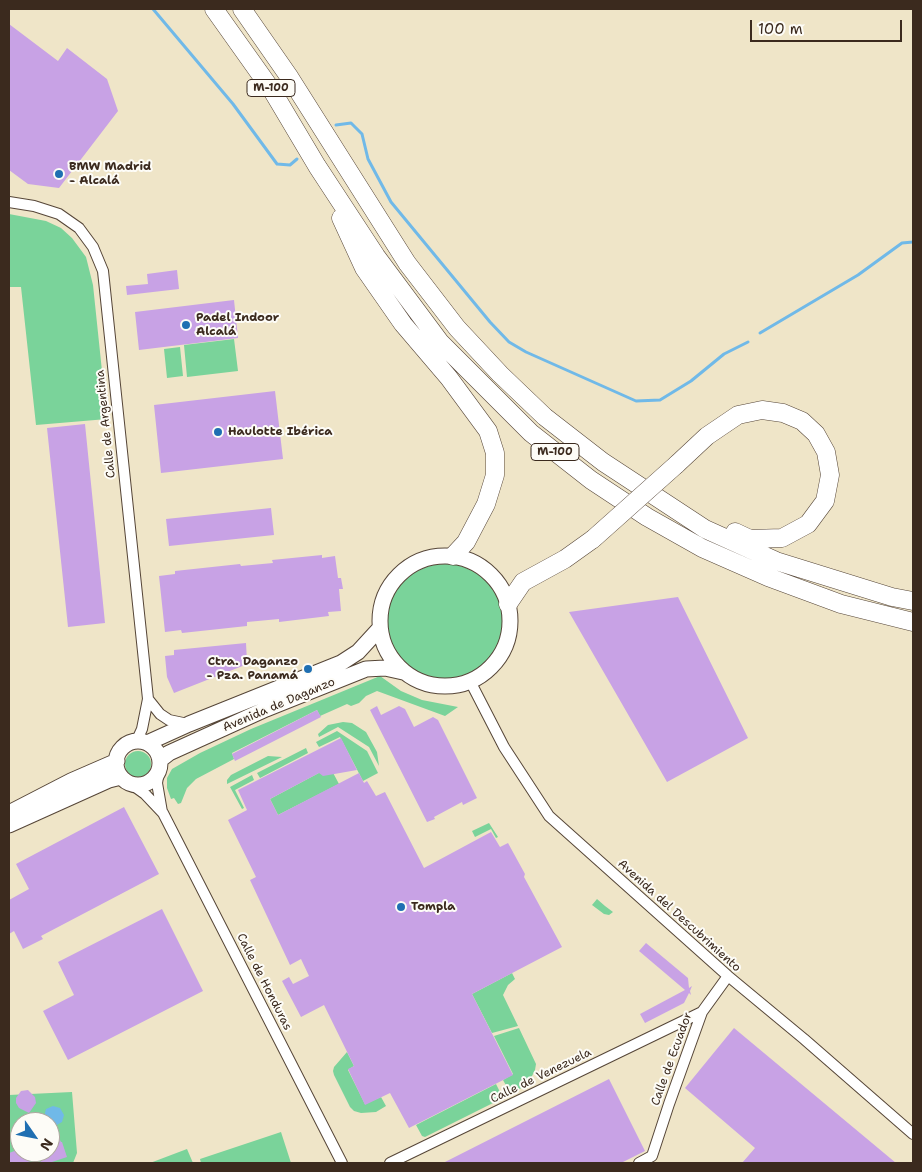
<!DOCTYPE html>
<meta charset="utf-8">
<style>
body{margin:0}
#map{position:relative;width:922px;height:1172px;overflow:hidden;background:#efe5c8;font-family:"Shantell Sans",sans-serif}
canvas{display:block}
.frame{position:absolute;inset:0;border:10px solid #3b2a1e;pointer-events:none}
.north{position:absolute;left:10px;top:1112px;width:50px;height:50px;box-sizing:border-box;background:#fdfcf7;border:1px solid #afa8a0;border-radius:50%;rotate:123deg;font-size:14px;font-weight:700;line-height:20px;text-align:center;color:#3b2a1e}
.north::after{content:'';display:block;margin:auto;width:18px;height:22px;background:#1f6fb2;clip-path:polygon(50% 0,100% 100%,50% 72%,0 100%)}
.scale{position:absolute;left:750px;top:20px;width:152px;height:22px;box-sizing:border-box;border:2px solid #3b2a1e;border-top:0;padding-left:6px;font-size:15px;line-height:18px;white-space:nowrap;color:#3b2a1e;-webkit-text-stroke:4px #fdfcf7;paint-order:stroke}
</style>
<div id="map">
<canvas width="922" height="1172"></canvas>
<div class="frame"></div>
<div class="north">N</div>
<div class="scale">100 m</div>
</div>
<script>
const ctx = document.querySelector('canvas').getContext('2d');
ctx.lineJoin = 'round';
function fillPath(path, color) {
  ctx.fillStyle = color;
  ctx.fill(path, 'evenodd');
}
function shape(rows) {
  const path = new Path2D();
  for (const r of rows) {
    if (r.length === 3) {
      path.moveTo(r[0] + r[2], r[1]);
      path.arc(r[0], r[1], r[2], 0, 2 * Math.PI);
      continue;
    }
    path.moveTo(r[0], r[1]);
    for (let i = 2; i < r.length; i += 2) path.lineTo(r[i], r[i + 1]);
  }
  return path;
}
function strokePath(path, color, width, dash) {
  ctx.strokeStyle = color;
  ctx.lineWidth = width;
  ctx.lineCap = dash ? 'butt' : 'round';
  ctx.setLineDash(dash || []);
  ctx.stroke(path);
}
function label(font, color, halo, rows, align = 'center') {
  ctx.font = font + ' "Shantell Sans",sans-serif';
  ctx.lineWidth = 4;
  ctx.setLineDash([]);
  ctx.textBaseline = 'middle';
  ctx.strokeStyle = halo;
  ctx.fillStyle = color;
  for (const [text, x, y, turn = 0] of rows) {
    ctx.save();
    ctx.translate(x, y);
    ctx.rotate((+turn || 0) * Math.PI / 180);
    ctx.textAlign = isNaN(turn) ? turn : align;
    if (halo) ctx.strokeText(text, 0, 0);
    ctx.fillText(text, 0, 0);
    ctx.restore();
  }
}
fillPath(shape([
 [9,214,46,221,61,228,72,238,86,257,93,285,107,419,36,425,21,287,9,287],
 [234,339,238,371,187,377,184,345],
 [180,347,183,376,167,378,164,349],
 [445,622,58],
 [380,676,401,691,422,700,458,707,445,716,377,691,366,696,359,703,351,706,347,704,320,716,317,710,232,753,234,759,196,779,187,788,181,803,178,804,174,798,171,799,167,788,167,778,172,769,200,753,251,729],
 [343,722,352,723,366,732,377,752,379,766,369,747,338,727,319,737,318,734,328,725],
 [337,731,367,751,378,773,363,781,340,737,319,747,316,742],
 [306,748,308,753,260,778,257,773],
 [138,764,13],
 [268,756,282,757,227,784,227,780,231,775],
 [330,767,339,784,278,815,270,799],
 [252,775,254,780,235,790,244,808,242,809,230,787],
 [489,823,498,837,496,838,491,829,475,837,472,831],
 [597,899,605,906,613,912,609,915,604,914,592,905],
 [512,973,515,979,508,985,503,995,518,1026,492,1033,472,994],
 [519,1028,536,1064,535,1070,527,1086,514,1091,508,1089,503,1080,513,1074,494,1036],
 [347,1052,354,1066,348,1070,365,1104,381,1097,386,1106,376,1112,361,1113,354,1111,350,1107,334,1075,333,1071,334,1067],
 [496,1084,500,1092,500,1097,499,1100,425,1137,422,1136,416,1125],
 [72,1092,77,1153,73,1163,9,1163,9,1095],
 [20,1122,50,1122,50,1152,20,1152],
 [281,1132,291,1163,201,1163,200,1159],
 [187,1149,193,1163,150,1163]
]), '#7ad39a');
fillPath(shape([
 [53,1106,60,1108,64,1115,62,1122,55,1126,50,1125,50,1122,46,1122,44,1117,46,1109]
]), '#70b9e8');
strokePath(shape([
 [153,9,233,104,277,164,290,165,297,159],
 [336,125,351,123,362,134,368,159,391,202,490,322,509,342,526,352,636,401,660,400,691,381,724,354,748,342],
 [760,333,858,275,902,243,913,242]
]), '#70b9e8', 3);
fillPath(shape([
 [9,24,58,61,67,48,107,79,118,111,59,188,28,184,9,170],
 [177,270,179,289,127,295,126,286,148,284,147,274],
 [234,300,238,338,139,350,135,312],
 [275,391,283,459,161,473,154,405],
 [85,424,105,623,68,627,47,428],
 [271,508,274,535,169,546,166,519],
 [322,555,322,558,335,556,338,578,341,578,343,589,339,589,341,611,328,612,329,616,279,622,279,619,247,622,247,626,182,633,181,630,165,632,159,576,175,574,175,571,240,564,241,566,273,563,272,560],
 [678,597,748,738,667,782,569,612],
 [246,643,247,662,245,663,245,665,174,693,167,677,165,656,174,655,174,650],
 [377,706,381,715,399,706,405,709,414,727,433,717,438,720,477,798,463,805,462,802,434,817,435,819,427,822,370,710],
 [317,710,321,717,235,761,232,754],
 [341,738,357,770,323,776,319,773,270,799,278,815,359,773,364,783,367,781,376,796,385,792,424,868,491,832,500,847,508,843,525,874,524,877,562,947,472,994,513,1075,409,1128,390,1093,365,1105,348,1069,354,1066,324,1005,301,1017,282,981,289,977,293,984,309,976,301,959,290,965,250,880,256,877,228,820,247,810,238,790],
 [124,807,159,874,41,936,43,939,23,949,14,931,9,934,9,900,29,889,16,864],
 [162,909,203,991,68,1060,43,1011,74,995,58,962],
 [646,943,688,978,689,988,692,986,690,991,691,995,689,993,684,1003,645,1023,640,1014,685,990,639,951],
 [734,1028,896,1163,742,1163,755,1148,685,1088],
 [609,1079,645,1151,621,1163,443,1163],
 [28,1090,35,1097,36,1103,29,1113,19,1108,16,1103,16,1098,21,1091],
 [56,1132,61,1142,62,1142,67,1157,49,1163,41,1163,40,1158,25,1163,9,1163,9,1153,20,1149,20,1152,50,1152,50,1134]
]), '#c8a2e5');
const minor = shape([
 [9,202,34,206,59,214,79,228,93,247,103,271,148,699,142,729,136,742],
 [470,681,504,747,549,816,728,976,804,1039,913,1134],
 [148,699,160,714,169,720,188,724],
 [159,771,157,783,162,812],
 [131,784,145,794,163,813,342,1163],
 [390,1163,702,1012],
 [639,1163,652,1156,669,1104,702,1012,728,976]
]);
const secondary = shape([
 [445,621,65],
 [138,763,22],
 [147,743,189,724,341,663,358,652,380,628],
 [160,760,169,753,266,709,366,669,385,668,403,672],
 [9,813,71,781,117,761],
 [9,825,109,780,121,777]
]);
const trunk = shape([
 [214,9,273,92,317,166,376,256,440,342,531,433,591,480,647,517,702,548,768,577,841,604,913,622],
 [242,9,290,78,407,263,457,328,500,374,545,417,603,462,705,529,776,561,892,597,913,601],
 [341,218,364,268,403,324,449,378,488,431,495,453,495,475,486,504,466,542,453,556],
 [676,465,707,436,738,415,762,410,783,413,802,421,816,434,826,452,830,475,825,501,808,524,782,538,750,539,735,532],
 [508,604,523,582,565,559,593,539]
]);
strokePath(minor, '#564638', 12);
strokePath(secondary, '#564638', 17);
strokePath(trunk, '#564638', 19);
strokePath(minor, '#fff', 10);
strokePath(secondary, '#fff', 15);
strokePath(trunk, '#fff', 18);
const trunkBridge = shape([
 [593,539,676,465]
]);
strokePath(trunkBridge, '#564638', 19, []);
strokePath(trunkBridge, '#fff', 18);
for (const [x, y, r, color] of [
 [59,174,5,"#1f6fb2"],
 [186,325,5,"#1f6fb2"],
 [218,432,5,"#1f6fb2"],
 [308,669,5,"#1f6fb2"],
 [401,907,5,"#1f6fb2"]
]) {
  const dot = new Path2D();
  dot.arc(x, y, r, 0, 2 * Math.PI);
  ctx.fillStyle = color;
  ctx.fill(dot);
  strokePath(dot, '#fdfcf7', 2);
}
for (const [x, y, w] of [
 [271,88,48],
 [555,452,48]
]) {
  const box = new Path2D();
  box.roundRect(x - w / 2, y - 8.5, w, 17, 4);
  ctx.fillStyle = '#fdfcf7';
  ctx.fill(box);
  strokePath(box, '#3b2a1e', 1);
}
label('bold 11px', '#3b2a1e', null, [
 ["M-100",271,88],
 ["M-100",555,452]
]);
label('bold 12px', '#3b2a1e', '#fdfcf7', [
 ["BMW Madrid",69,167],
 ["- Alcalá",69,181],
 ["Padel Indoor",196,318],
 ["Alcalá",196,332],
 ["Haulotte Ibérica",228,432],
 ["Ctra. Daganzo",298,662,"right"],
 ["- Pza. Panamá",298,676,"right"],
 ["Tompla",411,907]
], 'left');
label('12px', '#3b2a1e', '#fdfcf7', [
 ["Calle de Argentina",106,424,-96],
 ["Avenida de Daganzo",279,705,-23],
 ["Avenida del Descubrimiento",679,916,42],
 ["Calle de Honduras",264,982,63],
 ["Calle de Ecuador",672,1059,-70],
 ["Calle de Venezuela",541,1076,-26]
]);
</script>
